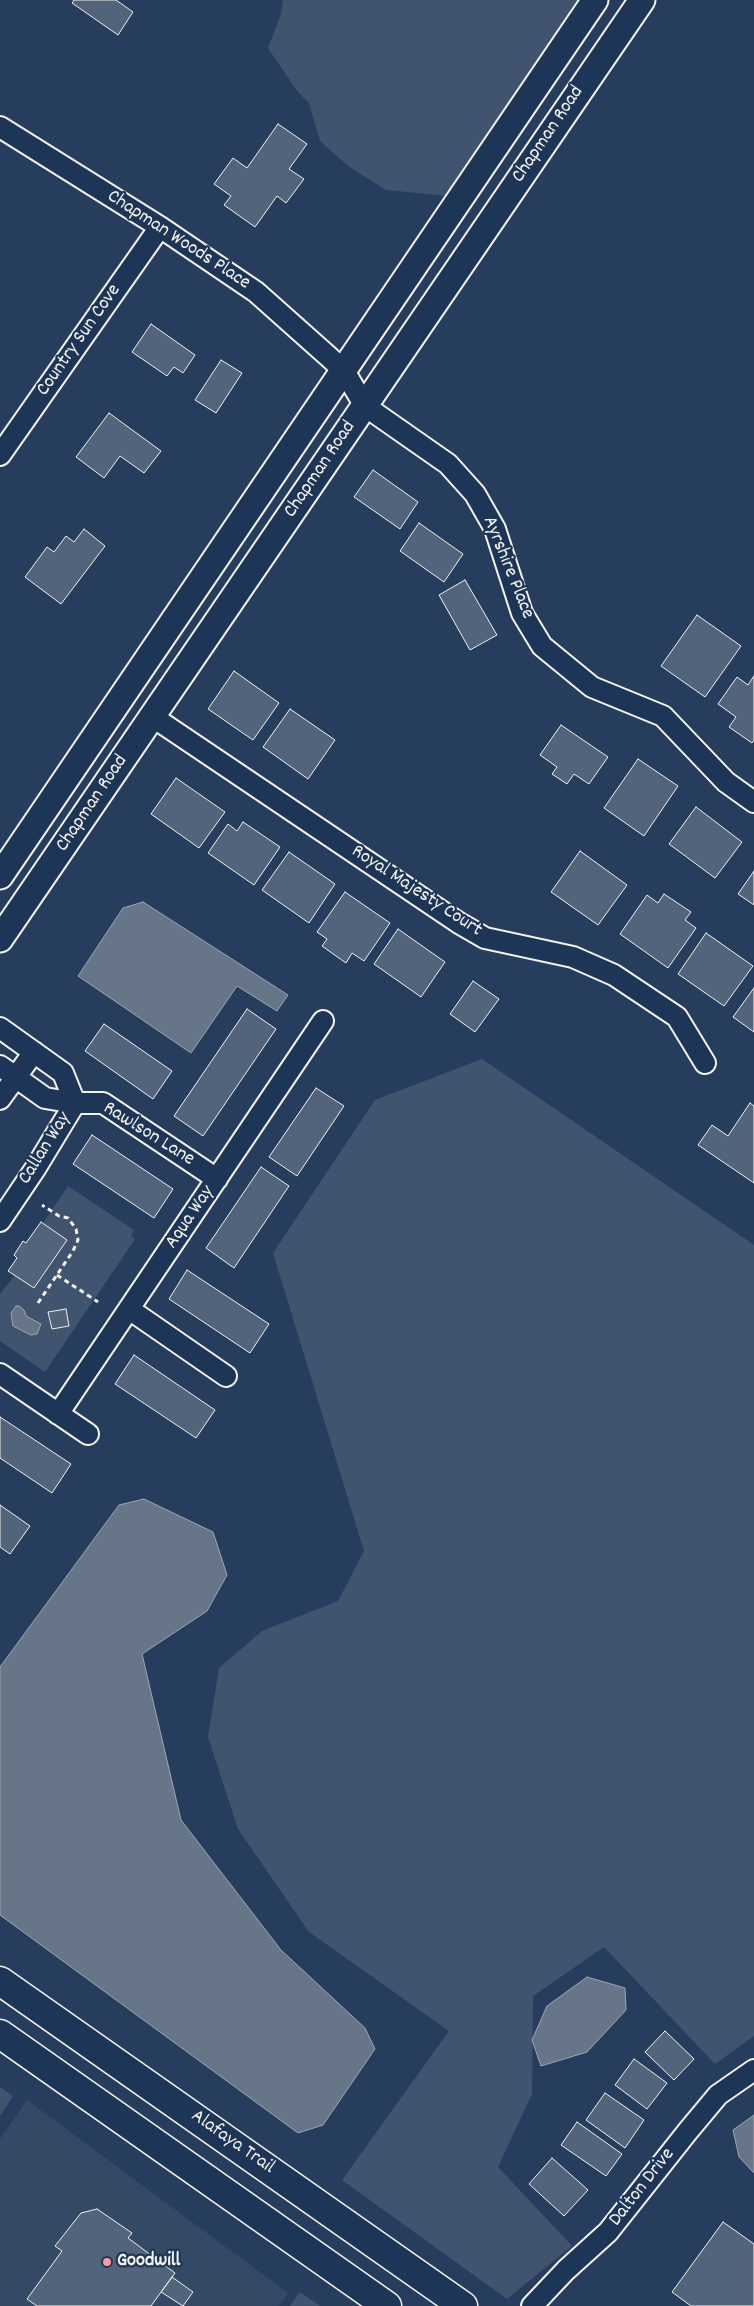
<!DOCTYPE html>
<style>
body{margin:0}
canvas{display:block;background:#263d5d}
</style>
<canvas width="754" height="2306"></canvas>
<script>
const ctx = document.querySelector('canvas').getContext('2d');
ctx.lineJoin = 'round';
function fillPath(path, color) {
  ctx.fillStyle = color;
  ctx.fill(path, 'evenodd');
}
function shape(rows) {
  const path = new Path2D();
  for (const r of rows) {
    path.moveTo(r[0], r[1]);
    for (let i = 2; i < r.length; i += 2) path.lineTo(r[i], r[i + 1]);
  }
  return path;
}
function strokePath(path, color, width, dash) {
  ctx.strokeStyle = color;
  ctx.lineWidth = width;
  ctx.lineCap = dash ? 'butt' : 'round';
  ctx.setLineDash(dash || []);
  ctx.stroke(path);
}
function label(font, color, halo, rows, align = 'center') {
  ctx.font = font + ' Dekko,sans-serif';
  ctx.lineWidth = 4.5;
  ctx.setLineDash([]);
  ctx.textBaseline = 'middle';
  ctx.strokeStyle = halo;
  ctx.fillStyle = color;
  for (const [text, x, y, turn = 0] of rows) {
    ctx.save();
    ctx.translate(x, y);
    ctx.rotate((+turn || 0) * Math.PI / 180);
    ctx.textAlign = isNaN(turn) ? turn : align;
    if (halo) ctx.strokeText(text, 0, 0);
    ctx.fillText(text, 0, 0);
    ctx.restore();
  }
}
fillPath(shape([
 [27,2100,288,2293,279,2306,0,2306,0,2139]
]), '#334966');
fillPath(shape([
 [283,0,582,0,448,196,386,190,348,166,320,141,309,103,297,91,268,48,281,14],
 [482,1059,754,1245,754,2036,715,2064,604,1947,533,1996,532,2094,498,2167,572,2246,507,2299,342,2180,449,2031,309,1932,238,1829,208,1737,219,1668,262,1631,338,1601,364,1551,273,1253,375,1100],
 [68,1186,134,1230,131,1236,135,1239,45,1372,0,1341,0,1294,15,1275,35,1288,67,1240,43,1223],
 [0,2087,13,2096,0,2116],
 [300,2292,320,2306,290,2306]
]), '#40546f');
const water = shape([
 [143,902,288,995,277,1011,237,986,191,1053,78,976,123,908,143,902],
 [16,1306,19,1306,24,1310,26,1316,41,1324,37,1334,31,1335,13,1326,11,1313,16,1306],
 [144,1499,213,1532,227,1575,207,1611,142,1654,181,1820,281,1950,365,2028,375,2049,323,2125,298,2133,0,1915,0,1667,119,1505,144,1499],
 [587,1977,625,1988,626,2010,587,2052,541,2066,532,2040,547,2006,587,1977],
 [754,2115,754,2173,739,2157,733,2130,754,2115]
]);
fillPath(water, '#677588');
strokePath(water, '#9fa7ae', 1);
const building = shape([
 [74,0,116,0,133,12,118,35,72,3,74,0],
 [278,124,307,144,289,169,304,179,286,203,277,196,255,227,224,205,231,196,214,184,233,158,247,168,278,124],
 [151,324,195,355,183,373,174,367,167,376,132,352,151,324],
 [221,360,242,373,216,413,195,400,221,360],
 [109,413,161,451,144,473,120,456,104,478,76,457,109,413],
 [373,470,418,502,400,529,354,497,373,470],
 [419,523,463,554,444,582,400,551,419,523],
 [84,529,105,546,61,604,25,577,47,547,54,552,66,536,74,542,84,529],
 [465,580,497,635,470,650,439,595,465,580],
 [697,615,741,646,705,697,661,666,697,615],
 [234,671,279,703,253,740,208,709,234,671],
 [754,676,754,740,752,743,729,727,736,717,718,704,737,677,748,685,754,676],
 [290,709,335,740,308,779,263,747,290,709],
 [561,725,608,757,589,784,574,774,567,784,552,774,557,767,540,755,561,725],
 [638,759,678,786,644,836,604,808,638,759],
 [176,778,225,812,199,848,151,814,176,778],
 [696,807,742,842,715,878,669,844,696,807],
 [243,822,280,847,254,885,208,853,228,824,237,831,243,822],
 [580,851,627,885,598,925,551,892,580,851],
 [289,852,335,884,309,923,262,890,289,852],
 [754,871,754,905,738,894,754,871],
 [345,892,390,923,364,961,352,953,346,963,322,946,327,939,317,932,345,892],
 [664,894,691,912,685,920,696,928,668,968,620,934,647,895,658,903,664,894],
 [398,929,445,962,421,997,374,964,398,929],
 [706,933,753,966,724,1006,678,974,706,933],
 [473,981,499,999,475,1032,450,1014,473,981],
 [754,988,754,1032,733,1017,754,988],
 [247,1009,276,1029,203,1136,174,1116,247,1009],
 [104,1024,172,1071,153,1099,85,1051,104,1024],
 [316,1088,344,1106,297,1176,269,1157,316,1088],
 [750,1103,754,1106,754,1183,698,1145,712,1125,728,1136,750,1103],
 [92,1135,173,1189,154,1218,73,1164,92,1135],
 [261,1167,289,1186,234,1268,206,1248,261,1167],
 [41,1222,67,1240,34,1288,8,1271,17,1258,14,1255,23,1241,26,1243,41,1222],
 [187,1270,269,1324,250,1353,169,1299,187,1270],
 [66,1309,69,1326,52,1329,48,1312,66,1309],
 [134,1355,215,1410,196,1438,115,1384,134,1355],
 [0,1417,71,1464,52,1493,0,1458,0,1417],
 [0,1505,30,1526,10,1554,0,1547,0,1505],
 [665,2031,694,2059,674,2080,645,2052,665,2031],
 [634,2059,667,2083,647,2109,615,2085,634,2059],
 [605,2093,644,2120,625,2148,586,2120,605,2093],
 [577,2122,622,2154,606,2176,561,2145,577,2122],
 [552,2158,588,2190,564,2216,529,2184,552,2158],
 [97,2209,132,2233,128,2238,175,2273,151,2306,37,2306,27,2299,62,2251,55,2246,81,2213,97,2209],
 [723,2222,754,2244,754,2306,691,2306,672,2292,723,2222],
 [172,2277,193,2292,183,2306,161,2292,172,2277]
]);
fillPath(building, '#52647b');
strokePath(building, '#f4f1e8', 1);
const minor = shape([
 [0,127,160,227,256,292,329,357,344,371,365,406,448,464,475,494,495,529,522,613,542,646,592,687,663,716,726,782,754,802],
 [0,455,160,227],
 [153,717,459,923,485,938,573,957,614,975,677,1017,705,1063],
 [0,1028,63,1073,75,1103],
 [0,1066,45,1098,75,1103,103,1103,217,1179],
 [0,1099,34,1052],
 [0,1221,35,1169,75,1103],
 [129,1309,226,1376],
 [0,1374,88,1434],
 [58,1414,323,1021],
 [532,2306,566,2270,608,2232,688,2131,718,2095,754,2070]
]);
const tertiary = shape([
 [0,876,595,0],
 [0,939,642,0]
]);
const primary = shape([
 [0,1981,463,2306],
 [0,2034,387,2306]
]);
strokePath(minor, '#f4f1e8', 24);
strokePath(tertiary, '#f4f1e8', 29);
strokePath(primary, '#f4f1e8', 31);
strokePath(shape([
 [57,1275,98,1302],
 [38,1303,73,1251,78,1240,76,1229,68,1218,59,1216,42,1205]
]), '#f4f1e8', 3, [5, 4]);
strokePath(minor, '#1d3557', 20);
strokePath(tertiary, '#1d3557', 25);
strokePath(primary, '#1d3557', 28);
for (const [x, y, r, color] of [
 [107,2262,5,"#ff9aa2"]
]) {
  const dot = new Path2D();
  dot.arc(x, y, r, 0, 2 * Math.PI);
  ctx.fillStyle = color;
  ctx.fill(dot);
  strokePath(dot, '#1d3557', 2);
}
label('20px', '#f4f1e8', '#1d3557', [
 ["Chapman Road",549,135,-56],
 ["Chapman Woods Place",178,241,33],
 ["Country Sun Cove",80,341,-55],
 ["Chapman Road",321,470,-56],
 ["Ayrshire Place",507,568,68],
 ["Chapman Road",93,804,-56],
 ["Royal Majesty Court",416,892,33],
 ["Rawlson Lane",148,1135,32],
 ["Callan Way",46,1149,-58],
 ["Aqua Way",191,1218,-56],
 ["Alafaya Trail",232,2143,35],
 ["Dalton Drive",643,2188,-52]
]);
label('bold 20px', '#f4f1e8', '#1d3557', [
 ["Goodwill",117,2262]
], 'left');
</script>
